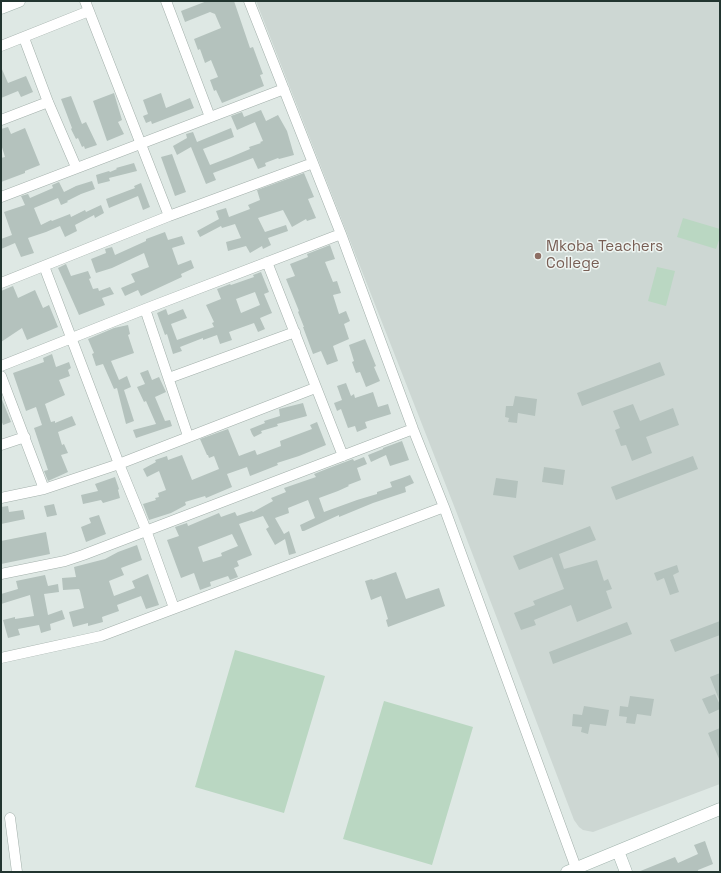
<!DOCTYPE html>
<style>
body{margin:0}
#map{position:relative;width:721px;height:873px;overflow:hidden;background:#dee8e4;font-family:"Space Grotesk",sans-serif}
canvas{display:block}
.frame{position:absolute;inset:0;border:2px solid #223530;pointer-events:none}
</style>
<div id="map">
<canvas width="721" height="873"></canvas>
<div class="frame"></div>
</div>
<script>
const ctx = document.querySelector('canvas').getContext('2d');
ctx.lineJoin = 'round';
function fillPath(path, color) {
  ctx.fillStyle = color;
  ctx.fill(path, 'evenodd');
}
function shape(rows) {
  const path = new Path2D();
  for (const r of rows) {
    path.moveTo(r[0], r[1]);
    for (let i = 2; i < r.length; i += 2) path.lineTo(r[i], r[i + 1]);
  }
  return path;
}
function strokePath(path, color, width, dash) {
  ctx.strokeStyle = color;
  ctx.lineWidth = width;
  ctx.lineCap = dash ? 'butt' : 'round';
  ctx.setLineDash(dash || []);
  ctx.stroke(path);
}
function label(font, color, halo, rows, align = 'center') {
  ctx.font = font + ' "Space Grotesk",sans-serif';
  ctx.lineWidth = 3;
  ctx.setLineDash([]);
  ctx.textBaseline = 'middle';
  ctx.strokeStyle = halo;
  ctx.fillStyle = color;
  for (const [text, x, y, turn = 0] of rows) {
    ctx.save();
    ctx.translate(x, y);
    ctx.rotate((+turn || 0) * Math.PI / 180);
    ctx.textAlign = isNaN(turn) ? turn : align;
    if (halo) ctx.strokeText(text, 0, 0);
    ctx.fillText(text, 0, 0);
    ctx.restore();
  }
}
fillPath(shape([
 [256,1,720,1,720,784,593,832,583,830,579,827,574,820,456,511]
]), '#cdd7d3');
fillPath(shape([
 [683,218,720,229,720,237,716,249,677,237],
 [657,267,675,271,666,306,648,301],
 [235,650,325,676,284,813,195,787],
 [384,701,473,727,432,865,343,839]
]), '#bad7c2');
fillPath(shape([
 [207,1,234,1,250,48,253,47,263,74,260,75,264,86,222,103,216,90,214,91,210,80,218,77,211,60,205,63,200,49,198,50,194,39,221,28,215,14,210,12,185,22,181,11],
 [1,67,8,83,26,76,33,92,21,97,18,91,1,98],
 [114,93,122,120,118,122,124,134,107,141,93,101],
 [161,93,166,108,190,98,194,108,152,124,151,121,146,123,143,116,148,114,143,100],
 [71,96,82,124,86,122,97,145,85,149,84,146,82,147,78,138,76,139,71,129,72,128,61,99],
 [261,110,266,121,278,115,287,131,294,155,279,159,278,158,265,163,266,166,258,169,253,158,213,173,216,180,206,184,191,147,177,155,173,146,187,138,186,134,193,132,197,142,231,128,234,137,203,149,210,165,231,157,250,149,249,147,261,143,260,142,263,141,255,122,237,130,231,116,242,112,244,117],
 [8,127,11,134,25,128,40,165,25,171,25,173,1,182,1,158,5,157,1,144,1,129],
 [172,154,186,192,175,196,161,157],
 [134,163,137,171,109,178,110,181,98,184,96,175,109,171,110,172,117,169,116,168],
 [304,173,314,197,308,199,316,218,307,221,306,219,292,227,283,210,258,218,265,232,286,225,288,231,268,238,271,245,263,249,262,246,250,253,246,246,228,251,226,242,241,238,235,224,222,228,221,226,200,237,197,231,219,219,216,211,226,208,229,217,250,209,248,205,260,200,257,190],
 [92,181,95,189,81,194,67,201,68,202,61,205,58,198,34,208,41,225,51,220,52,221,70,214,71,217,85,210,86,212,101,205,104,213,95,218,94,215,75,225,77,231,65,237,60,226,46,232,28,238,34,253,21,257,15,243,1,249,1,239,12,235,4,212,25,205,21,196,28,194,30,198,53,188,52,185,59,182,64,192,76,186],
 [141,183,150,207,143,210,138,196,109,208,106,199,135,188,134,186],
 [165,232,168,240,182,236,185,244,172,248,178,265,191,260,194,268,181,274,182,277,141,296,138,290,125,296,121,288,135,282,131,274,149,267,144,253,112,268,96,273,91,259,106,253,105,249,112,247,115,255,146,241,146,239],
 [330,245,335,259,325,262,333,282,337,281,341,293,333,295,339,314,346,311,350,321,344,324,349,339,333,346,338,361,327,365,321,351,313,354,303,327,304,327,298,312,299,311,286,279,295,276,290,264,308,257,307,254],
 [66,264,71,276,88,271,91,278,89,279,93,289,98,288,99,291,110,287,114,294,102,298,105,305,79,315,58,268],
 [261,272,269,292,264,294,272,313,260,318,265,329,258,332,254,323,229,332,232,340,220,344,217,335,203,340,203,338,180,347,182,351,173,354,167,334,165,335,157,313,166,309,168,315,183,309,187,318,171,324,177,340,214,327,212,323,214,322,206,305,221,299,217,289,230,284,231,285,254,277,253,275],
 [255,292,260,305,241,313,236,299],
 [13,286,18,298,35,290,43,308,49,305,58,327,27,340,22,328,1,342,1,291],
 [128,325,130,334,128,335,134,353,111,361,119,380,127,376,131,387,124,390,134,421,126,424,117,388,114,389,103,364,96,366,92,354,94,353,88,339,114,328],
 [365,339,376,366,374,367,380,381,366,387,360,372,356,373,352,362,354,361,349,345],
 [52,354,56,367,69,362,71,368,68,370,70,376,59,380,65,395,45,404,51,422,55,421,55,423,72,416,76,425,58,432,62,445,64,444,68,453,61,455,68,472,48,481,44,471,48,470,34,428,42,425,36,407,26,411,13,373,44,362,43,358],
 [660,362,665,375,582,406,577,393],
 [148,370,152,380,159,377,166,392,155,397,165,421,170,420,172,426,136,438,133,430,156,424,146,401,144,402,137,387,145,384,140,373],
 [346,383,351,396,354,394,355,398,373,392,378,407,388,404,391,414,365,422,367,428,357,432,355,426,348,428,341,409,337,411,334,403,342,400,337,386],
 [515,396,537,399,535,416,518,413,517,423,508,422,509,418,505,417,506,406,513,406],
 [1,397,11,422,3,425,1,420],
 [303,403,307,416,277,424,278,426,261,431,262,433,254,437,252,434,250,429,265,423,264,421,280,416,279,409],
 [633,404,640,421,673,408,679,425,646,437,652,453,632,461,626,445,621,446,615,430,620,428,613,411],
 [317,422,326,445,299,456,277,463,278,465,250,476,247,467,227,474,232,487,206,498,205,496,185,502,186,505,171,513,149,520,143,504,156,500,155,498,159,497,158,493,166,490,159,471,147,477,143,469,156,462,155,460,167,456,168,460,182,455,192,480,219,469,214,456,209,458,208,455,207,455,200,439,228,429,239,456,255,450,257,455,281,446,280,441,312,429,310,425],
 [402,441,409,460,390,466,386,455,371,462,368,455,383,449,383,448],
 [693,456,698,469,616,500,611,487],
 [364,457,367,464,357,468,361,480,348,485,349,486,338,491,319,498,324,512,357,500,377,494,377,492,392,487,390,482,402,478,410,475,414,483,405,487,406,492,373,503,339,517,339,515,304,531,302,531,300,525,315,518,308,500,288,508,289,513,275,518,284,534,289,531,296,553,289,555,285,539,275,545,266,529,269,527,263,516,239,524,252,555,237,561,239,566,234,568,238,577,230,580,228,576,210,582,211,586,200,590,194,573,181,578,167,540,179,536,175,527,187,523,188,526,219,513,221,517,235,512,237,516,252,511,253,512,273,501,271,498,286,492,284,488,316,477,314,474,329,468,353,459,354,461],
 [232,534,238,546,221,553,222,556,203,562,198,547],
 [544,467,565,470,563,485,542,482],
 [115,477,119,489,118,490,120,498,103,503,101,500,83,504,81,495,98,491,95,484],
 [496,478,518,481,516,498,493,495],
 [54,504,57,515,47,517,44,506],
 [8,506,9,512,23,510,25,519,1,524,1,507],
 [99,515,106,534,86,542,81,527,91,523,89,518],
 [590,526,596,540,559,554,564,569,597,560,604,581,608,579,612,589,606,591,612,608,577,622,571,605,534,620,536,625,521,630,514,613,535,605,533,601,564,589,552,557,519,570,513,556],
 [46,532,50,554,1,564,1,541],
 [137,545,142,560,121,568,124,575,109,581,114,596,135,588,132,581,148,574,159,605,146,609,141,596,117,605,119,611,102,617,103,622,88,626,88,623,73,627,69,612,84,608,80,591,79,589,63,590,62,578,76,577,74,567,105,559,118,552],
 [677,565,679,572,673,575,679,592,670,595,664,578,657,581,654,573],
 [396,572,406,599,439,588,445,606,388,627,386,620,388,619,381,596,371,600,365,581,372,579,373,580],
 [45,575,48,586,58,584,59,592,44,594,48,615,62,610,65,619,50,624,51,630,41,633,39,625,18,629,20,635,8,638,3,620,15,617,15,619,34,616,30,595,1,604,1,594,18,589,16,581],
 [720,621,720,635,675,652,670,640],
 [627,622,632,634,553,664,549,652],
 [720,673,720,702,710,677],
 [715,694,720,705,720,709,709,714,702,699],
 [630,696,654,699,651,716,637,714,635,724,626,723,627,717,619,716,620,706,628,707],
 [584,706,609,710,606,726,590,724,588,734,581,732,582,727,572,726,573,714,582,715],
 [720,728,720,761,708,733],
 [705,841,713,864,698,870,698,872,638,872,675,857,678,863,698,854,694,845]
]), '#b4c2bd');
const street = shape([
 [85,1,169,216],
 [166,1,210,117],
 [249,1,341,234,413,429,444,507,576,868],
 [24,38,48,102,76,167],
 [1,46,89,11],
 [1,120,48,102],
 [1,197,284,89],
 [267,262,343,456],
 [44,266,119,464,146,530,174,608],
 [1,283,169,216,313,163],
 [145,309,188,436],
 [1,366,145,309,341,234],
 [1,376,44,489],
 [169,378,295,332],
 [1,445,25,437],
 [1,498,44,489,119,464,315,388],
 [1,574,65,561,83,555,413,429],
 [1,658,101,636,444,507],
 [10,818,17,872]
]);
const secondary = shape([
 [1,8,19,1],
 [618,851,626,872],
 [567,872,720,809]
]);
strokePath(street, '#a2afaa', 11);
strokePath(secondary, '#9fb2ab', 13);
strokePath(street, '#fff', 10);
strokePath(secondary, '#fff', 12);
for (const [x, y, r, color] of [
 [538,256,4,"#8d6e63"]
]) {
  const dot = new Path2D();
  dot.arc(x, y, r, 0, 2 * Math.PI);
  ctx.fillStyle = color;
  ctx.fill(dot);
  strokePath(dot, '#eef5f2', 1.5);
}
label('15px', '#785e54', '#eef5f2', [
 ["Mkoba Teachers",546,247],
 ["College",546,264]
], 'left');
</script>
